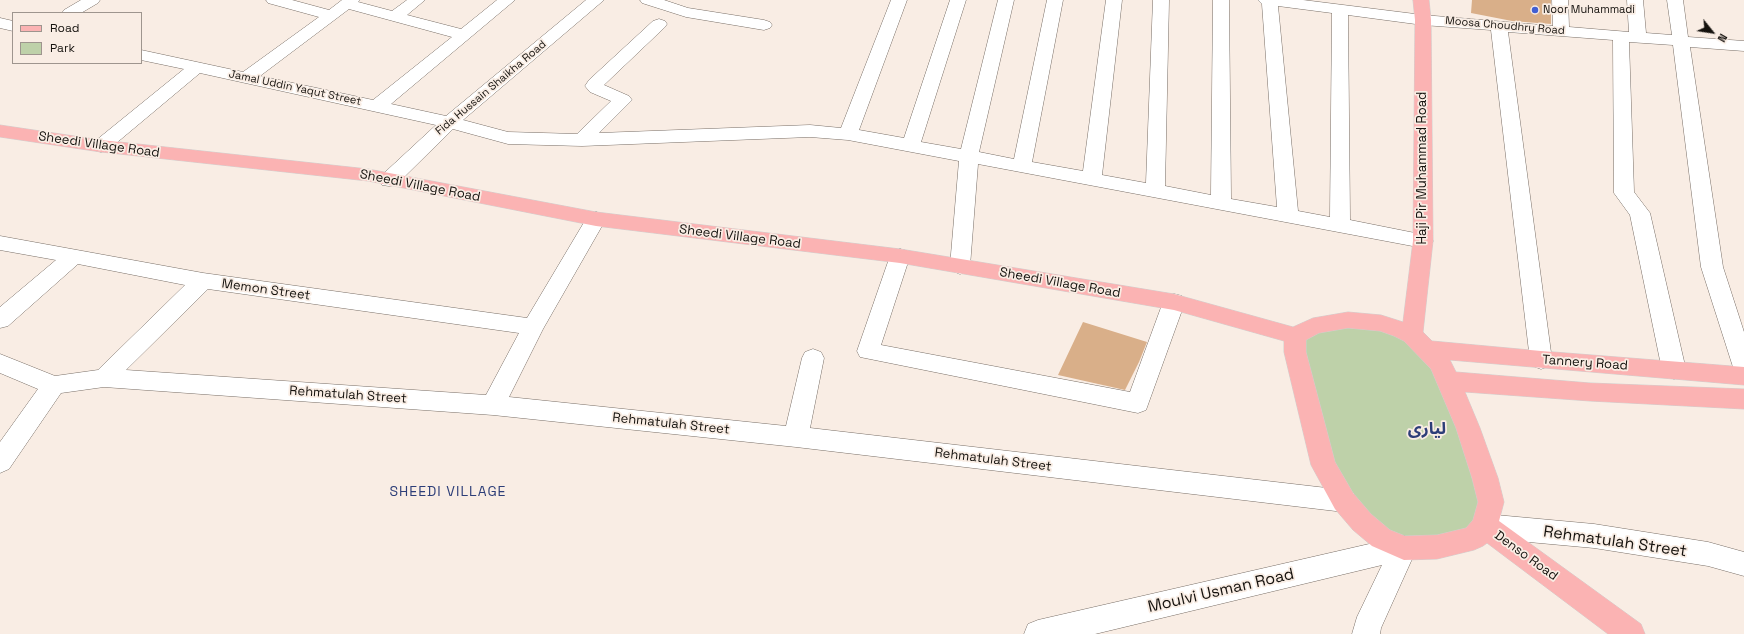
<!DOCTYPE html>
<meta charset="utf-8">
<style>
body{margin:0}
#map{position:relative;width:1744px;height:634px;overflow:hidden;background:#f9ede4;font-family:"Space Grotesk",sans-serif}
canvas{display:block}
.legend{position:absolute;left:12px;top:12px;width:130px;height:52px;box-sizing:border-box;background:#f9ede4;border:1px solid #9e958e;margin:0;padding:5px 7px;list-style:none;font-size:12px;color:#15120e}
.legend li{display:flex;align-items:center;gap:8px;height:20px}
.legend b{width:20px;border:1px solid #9e958e}
.north{position:absolute;left:1692px;top:12px;width:40px;height:40px;-webkit-text-stroke:3px #f9ede4;paint-order:stroke;rotate:120deg;font-size:11px;font-weight:700;line-height:16px;text-align:center;color:#15120e}
.north::after{content:'';display:block;margin:auto;width:14px;height:18px;background:#15120e;clip-path:polygon(50% 0,100% 100%,50% 72%,0 100%)}
</style>
<div id="map">
<canvas width="1744" height="634"></canvas>
<ul class="legend">
<li><b style="height:5px;background:#fbb3b3"></b>Road</li>
<li><b style="height:11px;background:#bed1a9"></b>Park</li>
</ul>
<div class="north">N</div>
</div>
<script>
const ctx = document.querySelector('canvas').getContext('2d');
ctx.lineJoin = 'round';
function fillPath(path, color) {
  ctx.fillStyle = color;
  ctx.fill(path, 'evenodd');
}
function shape(rows) {
  const path = new Path2D();
  for (const r of rows) {
    path.moveTo(r[0], r[1]);
    for (let i = 2; i < r.length; i += 2) path.lineTo(r[i], r[i + 1]);
  }
  return path;
}
function strokePath(path, color, width, dash) {
  ctx.strokeStyle = color;
  ctx.lineWidth = width;
  ctx.lineCap = dash ? 'butt' : 'round';
  ctx.setLineDash(dash || []);
  ctx.stroke(path);
}
function label(font, color, halo, rows, align = 'center') {
  ctx.font = font + ' "Space Grotesk","Noto Sans Arabic",sans-serif';
  ctx.lineWidth = 3.5;
  ctx.setLineDash([]);
  ctx.textBaseline = 'middle';
  ctx.strokeStyle = halo;
  ctx.fillStyle = color;
  for (const [text, x, y, turn = 0] of rows) {
    ctx.save();
    ctx.translate(x, y);
    ctx.rotate((+turn || 0) * Math.PI / 180);
    ctx.textAlign = isNaN(turn) ? turn : align;
    if (halo) ctx.strokeText(text, 0, 0);
    ctx.fillText(text, 0, 0);
    ctx.restore();
  }
}
fillPath(shape([
 [1345,319,1408,334,1445,381,1485,524,1404,548,1344,501,1295,352,1308,326]
]), '#bed1a9');
fillPath(shape([
 [1472,0,1551,0,1551,24,1512,21,1471,13],
 [1083,322,1147,342,1139,362,1125,390,1058,375]
]), '#d9af89');
const minor = shape([
 [81,0,100,0,98,3,81,13,62,13,64,10,81,0],
 [266,0,292,0,329,10,342,0,360,0,358,2,392,11,407,0,425,0,407,15,461,29,497,0,515,0,391,104,446,116,586,0,604,0,463,120,508,132,577,134,611,101,590,92,585,86,589,80,653,21,659,19,665,21,667,24,665,27,604,85,629,96,632,100,599,133,810,125,841,128,891,0,907,0,859,130,904,138,950,0,966,0,921,142,961,149,998,0,1014,0,979,152,1014,159,1047,0,1063,0,1032,162,1083,171,1106,0,1122,0,1102,175,1146,183,1153,0,1169,0,1165,186,1211,195,1213,0,1229,0,1231,199,1277,207,1262,4,1258,0,1303,0,1423,15,1553,26,1552,0,1568,0,1569,27,1629,32,1627,0,1643,0,1646,33,1672,35,1667,0,1683,0,1688,37,1744,41,1744,51,1690,47,1723,267,1744,332,1744,376,1736,373,1733,367,1701,267,1673,45,1629,42,1634,192,1650,213,1686,370,1682,376,1674,379,1666,376,1662,370,1630,215,1614,193,1613,40,1508,32,1552,360,1549,366,1541,369,1533,366,1530,360,1491,30,1423,25,1348,15,1350,220,1430,236,1433,241,1430,246,1423,248,978,164,970,266,967,271,960,274,953,271,950,266,959,161,848,140,810,137,582,146,508,144,453,129,396,185,389,186,382,185,379,180,382,175,436,125,200,73,108,150,101,152,94,150,92,146,94,142,184,69,141,60,141,50,243,72,319,17,268,3,266,0],
 [1278,6,1332,13,1330,217,1298,211,1278,6],
 [349,9,452,37,373,100,260,76,349,9],
 [640,0,664,0,688,8,764,20,770,22,772,25,770,28,764,30,686,17,642,3,640,0],
 [0,18,13,21,13,31,0,28,0,18],
 [596,212,603,214,606,219,543,329,509,397,786,426,802,358,805,352,813,349,821,352,824,358,810,428,1344,490,1353,493,1357,501,1353,509,1344,512,796,447,493,415,104,387,61,393,9,469,0,473,0,442,38,389,0,373,0,354,55,376,98,370,185,285,78,264,8,326,0,328,0,307,56,260,0,250,0,236,203,273,527,318,589,214,596,212],
 [208,289,519,333,486,395,126,370,208,289],
 [900,249,907,251,910,256,881,345,1130,392,1163,302,1166,296,1174,294,1182,296,1185,302,1146,410,1138,413,860,357,857,351,890,256,893,251,900,249],
 [1485,514,1594,524,1708,542,1744,552,1744,576,1708,566,1594,548,1485,538,1476,534,1472,526,1476,518,1485,514],
 [1404,536,1413,539,1417,548,1381,628,1380,634,1352,634,1357,617,1382,565,1095,634,1024,634,1028,624,1038,620,1404,536]
]);
const major = shape([
 [1413,0,1429,0,1431,20,1433,241,1423,332,1432,341,1541,351,1744,367,1744,385,1450,360,1456,372,1590,383,1744,389,1744,409,1590,401,1465,392,1480,428,1498,478,1504,502,1499,521,1641,624,1645,634,1608,634,1487,543,1483,546,1474,550,1437,559,1404,560,1372,546,1353,530,1335,509,1311,465,1284,352,1284,341,1174,310,900,263,596,226,368,181,101,152,0,137,0,125,101,140,368,169,596,212,900,249,1174,294,1293,327,1313,318,1348,312,1381,315,1403,322,1413,241,1415,20,1413,0],
 [1348,328,1380,331,1394,336,1404,341,1431,369,1456,428,1472,478,1478,502,1473,520,1466,528,1437,535,1405,536,1390,530,1371,514,1353,493,1335,462,1306,352,1306,340,1319,333,1348,328]
]);
strokePath(minor, '#796f67', 1);
strokePath(major, '#d0d0cf', 1);
fillPath(minor, '#fff');
fillPath(major, '#fbb3b3');
for (const [x, y, r, color] of [
 [1535,10,4,"#425fd2"]
]) {
  const dot = new Path2D();
  dot.arc(x, y, r, 0, 2 * Math.PI);
  ctx.fillStyle = color;
  ctx.fill(dot);
  strokePath(dot, '#f9ede4', 1.5);
}
label('11px', '#15120e', '#f9ede4', [
 ["Noor Muhammadi",1543,10]
], 'left');
label('11px', '#15120e', '#f9ede4', [
 ["Moosa Choudhry Road",1505,26,5],
 ["Jamal Uddin Yaqut Street",295,88,12],
 ["Fida Hussain Shaikha Road",491,88,-40]
]);
label('13px', '#15120e', '#f9ede4', [
 ["Sheedi Village Road",99,145,8],
 ["Haji Pir Muhammad Road",1422,168,-90],
 ["Sheedi Village Road",420,186,11],
 ["Sheedi Village Road",740,237,7],
 ["Sheedi Village Road",1060,283,10],
 ["Memon Street",266,290,8],
 ["Tannery Road",1585,363,4],
 ["Rehmatulah Street",348,395,4],
 ["Rehmatulah Street",671,424,6],
 ["Rehmatulah Street",993,460,7],
 ["Denso Road",1526,556,36]
]);
ctx.letterSpacing = '1px';
label('14px', '#2d3e78', '#f9ede4', [
 ["SHEEDI VILLAGE",448,492]
]);
ctx.letterSpacing = '0px';
label('16px', '#15120e', '#f9ede4', [
 ["Rehmatulah Street",1615,542,8],
 ["Moulvi Usman Road",1221,591,-13]
]);
label('bold 17px', '#2d3e78', '#f9ede4', [
 ["لیاری",1427,429]
]);
</script>
